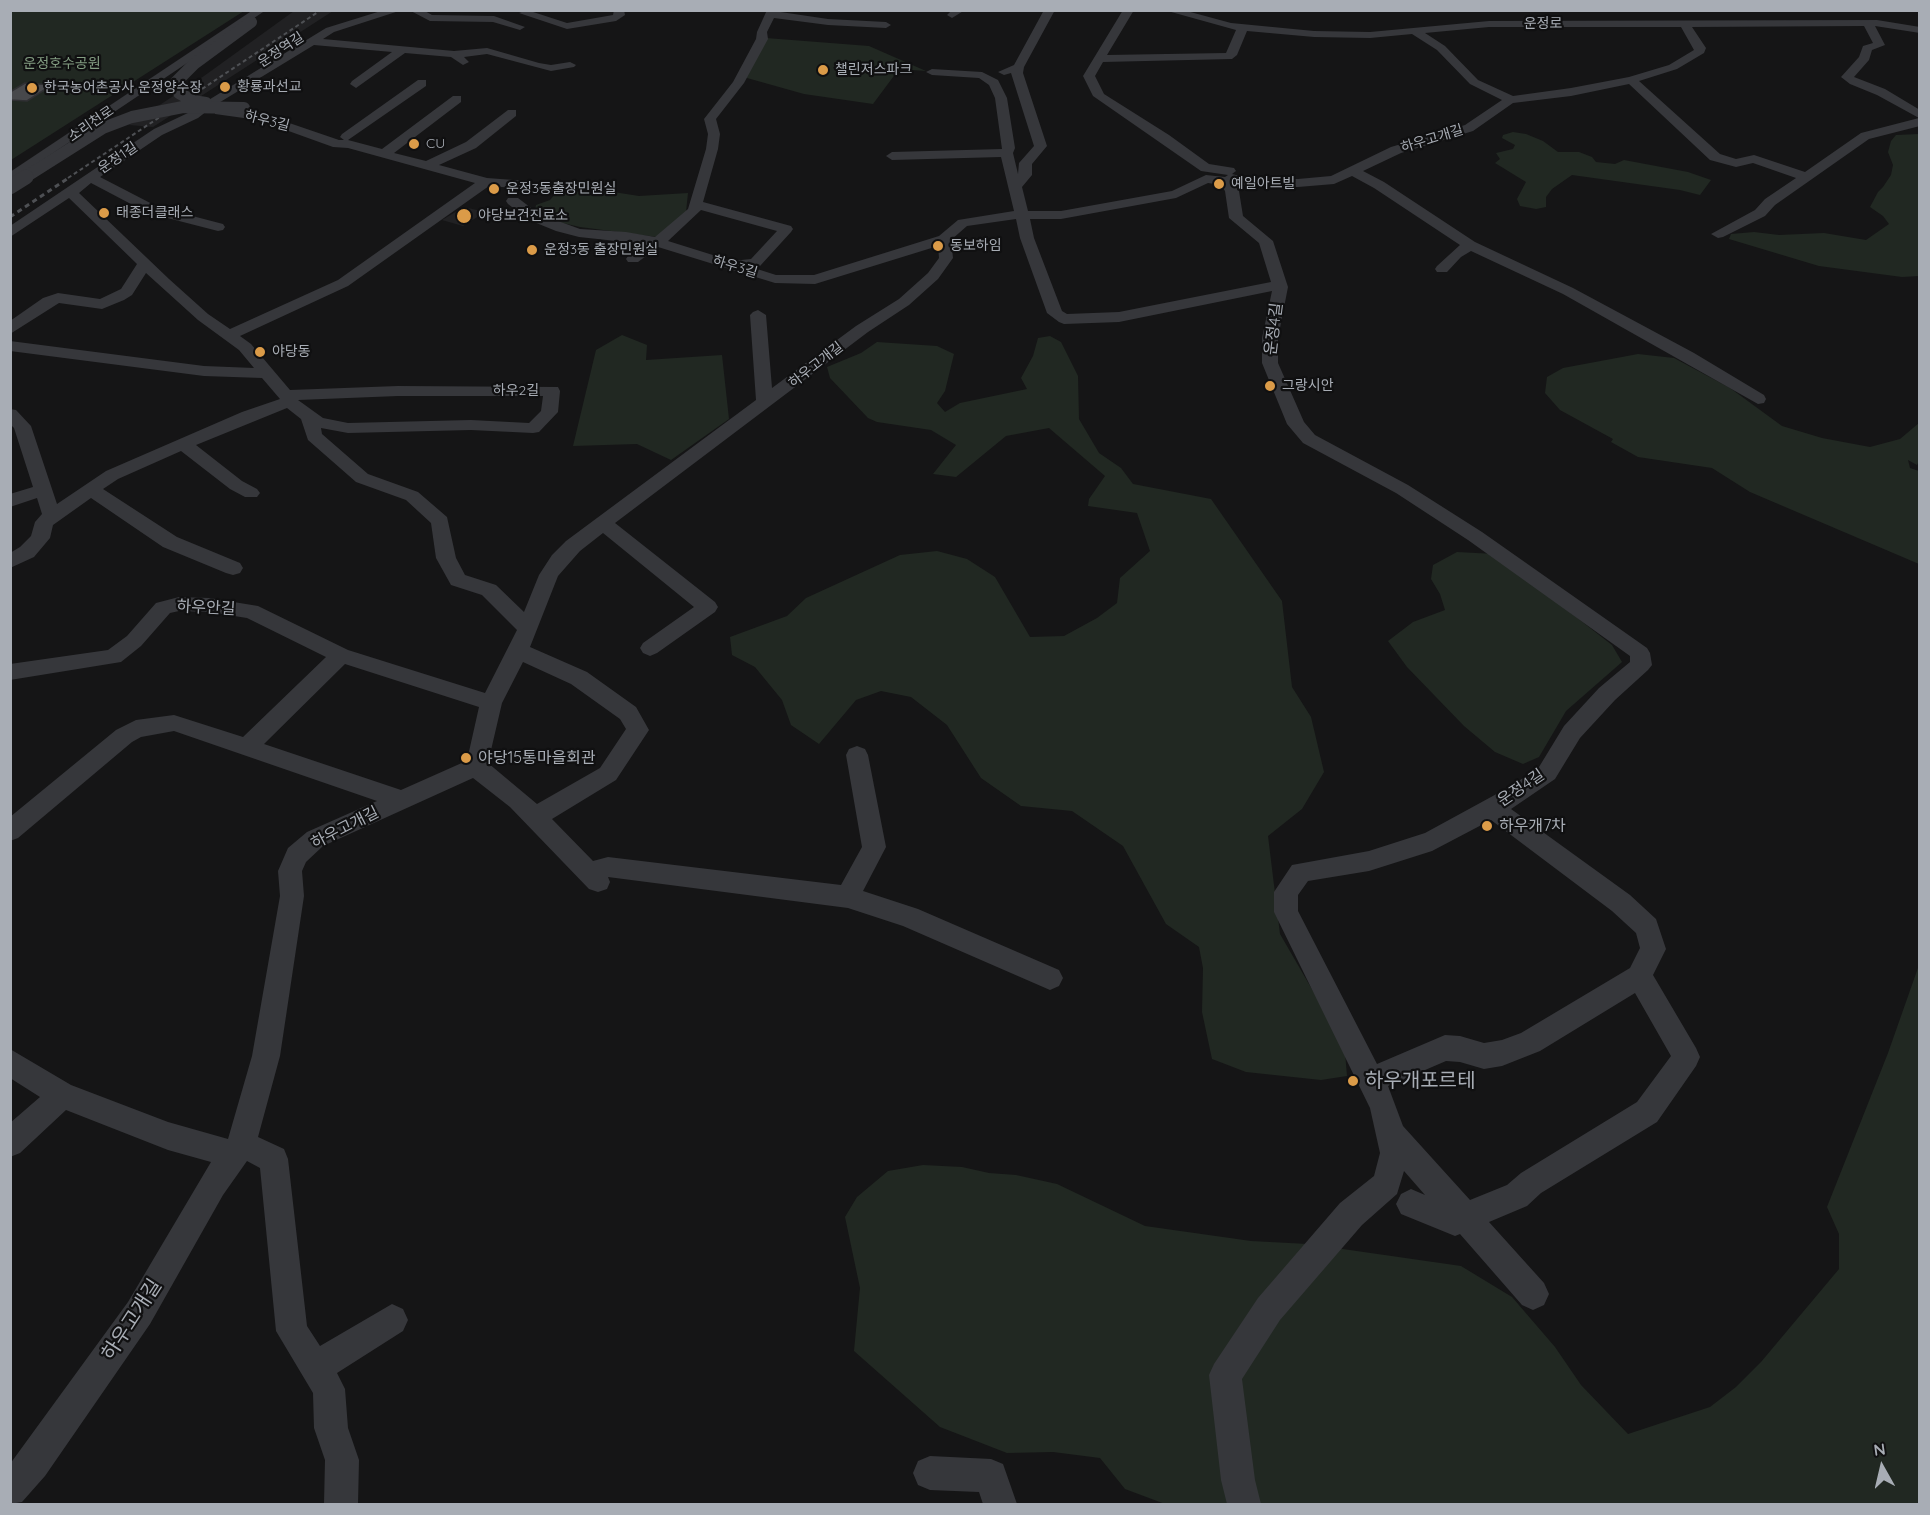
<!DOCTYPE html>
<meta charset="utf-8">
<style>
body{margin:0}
#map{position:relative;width:1930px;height:1515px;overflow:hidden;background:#151516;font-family:Quicksand,sans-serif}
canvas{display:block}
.frame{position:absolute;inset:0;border:12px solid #a8adb5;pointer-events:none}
.north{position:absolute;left:1852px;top:1437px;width:60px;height:60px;-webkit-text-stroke:4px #101011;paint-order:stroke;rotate:352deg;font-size:16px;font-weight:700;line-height:24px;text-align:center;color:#a8adb5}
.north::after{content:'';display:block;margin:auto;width:21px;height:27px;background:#a8adb5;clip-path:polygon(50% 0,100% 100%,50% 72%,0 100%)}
</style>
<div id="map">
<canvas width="1930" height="1515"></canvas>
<div class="frame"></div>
<div class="north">N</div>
</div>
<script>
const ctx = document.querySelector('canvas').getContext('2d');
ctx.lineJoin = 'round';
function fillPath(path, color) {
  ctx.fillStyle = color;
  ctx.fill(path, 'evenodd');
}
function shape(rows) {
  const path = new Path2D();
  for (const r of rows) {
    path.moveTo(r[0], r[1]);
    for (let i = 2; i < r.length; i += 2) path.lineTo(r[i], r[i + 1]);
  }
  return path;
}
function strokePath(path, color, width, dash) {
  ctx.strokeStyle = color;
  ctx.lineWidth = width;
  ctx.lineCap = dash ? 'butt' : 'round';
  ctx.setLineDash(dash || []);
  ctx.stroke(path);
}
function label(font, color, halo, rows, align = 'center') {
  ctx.font = font + ' Quicksand,"Noto Sans KR",sans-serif';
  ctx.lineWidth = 4.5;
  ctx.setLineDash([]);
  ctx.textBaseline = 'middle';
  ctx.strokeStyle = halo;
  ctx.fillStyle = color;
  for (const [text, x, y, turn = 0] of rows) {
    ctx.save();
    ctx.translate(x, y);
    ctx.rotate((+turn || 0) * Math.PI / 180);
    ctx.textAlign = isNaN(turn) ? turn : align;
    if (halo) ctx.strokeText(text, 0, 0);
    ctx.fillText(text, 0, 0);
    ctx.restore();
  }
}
fillPath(shape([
 [294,11,333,11,153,127,129,125,204,76],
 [464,207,485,212,463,226,442,220]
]), '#212123');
fillPath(shape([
 [11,11,244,11,11,160],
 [766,38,869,46,926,71,899,69,873,104,804,94,747,78,746,72],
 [1513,132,1526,134,1543,141,1558,152,1579,152,1592,157,1596,162,1615,164,1624,160,1688,172,1711,180,1700,195,1680,190,1572,175,1552,189,1546,197,1546,207,1536,209,1520,206,1517,199,1526,182,1495,163,1500,159,1496,153,1513,149,1515,145,1502,138,1503,135],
 [1919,134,1919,276,1902,277,1819,266,1729,239,1731,234,1754,232,1779,235,1824,233,1866,240,1889,224,1883,216,1870,207,1878,192,1883,187,1891,175,1893,165,1888,152,1891,141,1896,135],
 [607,191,639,196,688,193,686,212,657,237,580,227,554,221,535,210,536,205,550,200,557,192],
 [622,335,647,345,646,360,722,355,729,419,671,460,637,444,573,446,596,350],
 [1050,336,1061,342,1078,376,1079,419,1099,453,1121,468,1133,484,1211,499,1282,601,1292,687,1311,717,1324,772,1302,809,1268,836,1280,934,1328,1017,1345,1052,1347,1076,1321,1080,1246,1072,1212,1059,1202,1012,1203,968,1199,947,1166,924,1123,846,1072,811,1021,806,981,778,947,725,911,697,881,691,856,700,819,744,791,725,782,700,755,667,732,655,730,637,787,616,806,598,900,555,937,551,967,559,995,577,1030,637,1064,636,1097,618,1117,603,1120,578,1150,551,1137,513,1088,506,1089,499,1105,476,1049,428,1006,436,956,477,933,474,956,445,931,430,877,422,868,418,830,378,827,367,861,353,877,342,937,346,954,354,945,391,937,403,945,412,960,403,1027,389,1021,378,1033,356,1038,338],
 [1638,354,1674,358,1730,388,1782,426,1822,438,1870,447,1900,439,1919,423,1919,461,1917,465,1908,460,1910,468,1919,471,1919,564,1750,492,1712,468,1638,457,1611,442,1613,439,1560,410,1545,393,1547,377,1563,368],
 [1457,552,1495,554,1612,645,1622,662,1566,711,1539,757,1523,764,1495,752,1464,726,1407,667,1388,641,1413,622,1445,610,1440,594,1431,579,1433,565],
 [1919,965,1919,1504,1165,1504,1125,1489,1100,1458,1053,1452,1007,1453,940,1427,854,1351,860,1288,845,1217,857,1197,888,1171,923,1165,962,1167,989,1173,1016,1175,1057,1184,1145,1226,1251,1241,1308,1244,1461,1266,1512,1297,1555,1347,1581,1385,1628,1434,1710,1407,1736,1387,1761,1362,1839,1269,1839,1234,1827,1207,1888,1053]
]), '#212822');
const building = shape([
 [25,83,52,85,27,101,10,100,10,92,25,83]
]);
fillPath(building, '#47484b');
strokePath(building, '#2f2f32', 1.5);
fillPath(shape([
 [253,10,266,10,10,182,10,172,253,10],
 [384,10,402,10,334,32,323,39,454,51,487,48,539,63,551,65,570,62,576,65,574,67,551,71,487,54,464,57,469,62,463,65,451,57,405,53,356,88,350,84,352,81,392,52,314,45,217,104,213,105,207,101,326,28,384,10],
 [409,10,423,10,432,15,494,16,525,27,520,30,493,22,430,21,409,10],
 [527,10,567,23,613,15,614,10,624,10,625,15,616,21,567,29,519,13,527,10],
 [767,10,828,19,886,22,891,25,886,28,828,25,774,18,767,32,768,39,744,83,716,119,720,134,718,149,703,202,791,226,793,229,791,232,760,266,754,268,776,275,814,275,939,236,958,220,1014,211,1001,157,892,160,886,156,892,152,1002,149,995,98,989,85,979,78,932,75,926,72,932,69,982,72,998,80,1007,98,1015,148,1013,153,1018,174,1019,163,1034,146,1011,73,1004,75,998,72,1014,65,1044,10,1055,10,1024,67,1023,73,1047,146,1032,164,1032,175,1022,187,1028,211,1061,211,1172,191,1206,175,1225,177,1228,175,1201,171,1093,96,1083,76,1123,10,1134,10,1107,55,1226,53,1236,30,1164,10,1183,10,1231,23,1314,31,1370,32,1489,21,1877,20,1920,27,1920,33,1875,26,1885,45,1872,50,1869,60,1854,77,1885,89,1920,110,1920,126,1869,139,1775,205,1765,216,1723,237,1718,238,1711,234,1755,210,1765,199,1796,178,1753,163,1736,167,1710,160,1629,84,1571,96,1513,103,1473,131,1401,153,1363,171,1384,182,1475,242,1573,288,1694,353,1764,395,1766,399,1764,403,1758,404,1563,294,1471,251,1461,257,1447,272,1437,272,1435,269,1437,266,1460,245,1374,188,1352,176,1334,184,1298,187,1247,186,1233,182,1239,191,1243,216,1273,241,1288,287,1278,338,1278,363,1304,422,1315,435,1408,485,1482,532,1647,648,1650,653,1652,665,1648,670,1615,700,1580,738,1555,779,1511,809,1630,895,1656,919,1666,949,1653,975,1696,1048,1700,1057,1696,1066,1657,1122,1541,1193,1527,1206,1489,1222,1544,1283,1549,1294,1544,1305,1533,1310,1522,1305,1460,1234,1455,1236,1401,1214,1396,1204,1401,1194,1411,1189,1425,1195,1404,1171,1397,1194,1362,1225,1280,1320,1242,1379,1255,1480,1261,1504,1227,1504,1221,1480,1209,1375,1214,1364,1258,1298,1340,1203,1374,1176,1380,1153,1370,1108,1274,912,1274,892,1292,865,1369,851,1425,833,1513,785,1539,767,1564,726,1599,688,1630,662,1630,656,1468,540,1396,493,1303,443,1287,424,1262,363,1262,338,1272,291,1119,322,1064,324,1059,322,1047,313,1020,238,1016,219,967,226,951,240,953,258,938,279,909,305,868,332,615,523,715,602,718,607,715,612,657,653,650,656,643,653,640,648,643,643,694,607,603,533,580,551,558,576,530,647,587,672,636,707,649,730,616,780,552,819,593,861,608,857,841,885,862,847,846,755,849,749,857,746,865,749,868,755,886,847,863,891,918,909,1059,970,1063,978,1059,986,1050,990,903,926,848,908,608,877,610,882,607,889,598,892,589,889,510,807,473,778,323,846,306,862,302,871,304,896,280,1056,258,1137,284,1149,288,1159,307,1326,320,1346,392,1304,403,1309,408,1320,403,1331,337,1373,345,1389,348,1428,359,1460,358,1504,324,1504,325,1460,314,1428,313,1393,276,1331,260,1168,247,1161,223,1195,150,1324,45,1476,22,1502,10,1504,10,1464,128,1302,211,1162,168,1150,66,1110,20,1153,10,1157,10,1123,40,1097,10,1078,10,1049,71,1085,168,1122,228,1139,252,1056,280,896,278,871,288,848,307,832,377,801,174,731,141,737,132,742,18,838,10,841,10,817,116,730,136,720,174,715,243,737,326,657,247,618,209,612,179,611,170,613,141,646,121,662,10,680,10,664,108,650,127,636,156,603,179,597,209,598,258,606,348,650,485,693,517,630,482,595,451,585,436,558,431,523,406,500,356,482,308,440,301,419,287,408,196,445,242,481,257,489,260,493,257,497,245,497,230,489,181,451,118,479,103,489,177,537,240,563,243,568,240,573,233,575,226,573,163,547,91,498,53,525,50,538,34,557,10,568,10,553,20,547,31,536,35,522,42,514,37,498,10,507,10,494,33,487,14,428,10,424,10,409,16,410,31,426,57,504,106,471,242,412,280,399,262,378,204,376,10,351,10,341,204,366,254,368,239,350,198,320,146,273,132,295,124,300,102,309,59,303,10,334,10,321,43,298,58,293,100,299,121,289,137,264,69,198,10,237,10,226,154,129,190,112,199,105,207,105,207,111,198,118,162,135,100,177,158,207,223,224,225,227,223,230,218,231,148,213,91,183,79,193,169,279,208,314,230,329,338,280,475,183,348,148,333,147,258,120,215,114,215,108,260,113,339,140,344,140,340,137,342,134,418,80,426,80,426,86,348,140,382,149,453,96,461,96,461,102,394,153,426,161,466,142,508,110,516,110,516,116,476,148,439,165,487,178,527,181,533,184,539,182,596,183,603,187,601,190,539,190,533,187,527,189,489,186,348,286,240,336,251,344,290,390,398,386,558,387,560,391,558,412,539,432,533,433,471,430,348,433,321,428,322,434,368,474,418,492,447,517,456,558,465,575,496,585,524,612,539,575,552,555,566,541,756,400,750,315,753,312,758,310,766,315,772,388,856,326,899,299,928,273,939,258,938,246,815,284,775,283,658,247,638,262,628,262,626,259,628,256,644,244,579,237,556,231,529,220,508,204,506,201,508,198,518,198,539,214,580,229,626,232,655,237,688,209,706,149,708,134,704,119,733,82,756,39,757,32,767,10],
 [1864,26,1873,43,1863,46,1859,57,1841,77,1850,84,1877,95,1919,118,1861,133,1805,172,1754,155,1736,159,1720,154,1639,81,1677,69,1704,53,1706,48,1692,27,1864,26],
 [1489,27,1681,27,1694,50,1669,65,1629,77,1571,88,1513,96,1478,80,1445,46,1425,33,1489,27],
 [1247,31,1314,37,1370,38,1412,34,1437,50,1470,84,1502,100,1465,125,1391,147,1331,176,1298,179,1247,178,1232,174,1236,171,1234,168,1209,164,1169,135,1104,94,1095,76,1103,62,1232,59,1237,55,1247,31],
 [1208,183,1221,185,1225,191,1229,218,1259,243,1271,282,1119,312,1067,314,1062,311,1034,238,1030,219,1061,219,1176,198,1208,183],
 [701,210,777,231,751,259,732,261,668,241,701,210],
 [398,396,543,396,541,411,529,423,471,420,348,423,323,418,298,400,398,396],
 [523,662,571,684,620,719,626,729,600,768,537,804,488,763,502,703,523,662],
 [345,664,479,707,468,756,464,762,401,790,264,744,345,664],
 [1491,820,1612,911,1636,933,1640,948,1630,968,1521,1033,1502,1040,1484,1043,1460,1036,1445,1035,1377,1064,1298,911,1298,895,1308,881,1369,871,1432,851,1491,820],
 [1635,993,1671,1056,1637,1102,1521,1173,1507,1185,1470,1200,1403,1126,1388,1086,1446,1061,1460,1062,1484,1069,1502,1066,1540,1051,1635,993],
 [952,10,965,10,952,18,947,15,952,10],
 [930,1456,991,1459,1003,1464,1017,1504,983,1504,979,1492,930,1490,918,1485,913,1473,918,1461,930,1456]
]), '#36373b');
strokePath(shape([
 [68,178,321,10]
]), '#4e5054', 2, [4, 3]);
strokePath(shape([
 [10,217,70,177]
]), '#4e5054', 3, [5, 4]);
strokePath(shape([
 [206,103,193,101,179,93,176,82,194,64,251,22],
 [24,178,103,128,132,117,183,107,244,108]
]), '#36373b', 12);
strokePath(shape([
 [10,187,26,177]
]), '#36373b', 15);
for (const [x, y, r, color] of [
 [823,70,6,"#db9b48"],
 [225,87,6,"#db9b48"],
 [32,88,6,"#db9b48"],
 [414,144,6,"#db9b48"],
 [1219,184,6,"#db9b48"],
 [494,189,6,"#db9b48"],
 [104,213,6,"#db9b48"],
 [464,216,8,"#db9b48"],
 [938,246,6,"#db9b48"],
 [532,250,6,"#db9b48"],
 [260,352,6,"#db9b48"],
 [1270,386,6,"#db9b48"],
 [466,758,6,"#db9b48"],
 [1487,826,6,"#db9b48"],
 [1353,1081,6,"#db9b48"]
]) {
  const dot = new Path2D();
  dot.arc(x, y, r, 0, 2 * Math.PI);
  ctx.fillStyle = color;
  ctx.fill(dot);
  strokePath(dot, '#101011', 2);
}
label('14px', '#a8adb5', '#101011', [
 ["운정로",1543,24],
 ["운정역길",281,50,-33],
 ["하우3길",267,121,14],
 ["소리천로",91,124,-34],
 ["하우고개길",1432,139,-17],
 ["운정1길",118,158,-34],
 ["하우3길",735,267,17],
 ["하우고개길",816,365,-38],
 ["하우2길",516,391]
]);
label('14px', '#839d82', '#101011', [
 ["운정호수공원",62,64]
]);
label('14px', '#a8adb5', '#101011', [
 ["챌린저스파크",835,70],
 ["황룡과선교",237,87],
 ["한국농어촌공사 운정양수장",44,88],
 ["CU",426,144],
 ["예일아트빌",1231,184],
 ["운정3동출장민원실",506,189],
 ["태종더클래스",116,213],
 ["야당보건진료소",478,216],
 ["동보하임",950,246],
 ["운정3동 출장민원실",544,250],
 ["야당동",272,352],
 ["그랑시안",1282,386]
], 'left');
label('16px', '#a8adb5', '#101011', [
 ["운정4길",1274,329,-83],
 ["하우안길",206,608,3],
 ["운정4길",1521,788,-34],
 ["하우고개길",345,828,-27]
]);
label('16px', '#a8adb5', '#101011', [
 ["야당15통마을회관",478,758],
 ["하우개7차",1499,826]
], 'left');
label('20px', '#a8adb5', '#101011', [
 ["하우개포르테",1365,1081]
], 'left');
label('20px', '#a8adb5', '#101011', [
 ["하우고개길",132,1320,-57]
]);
</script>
